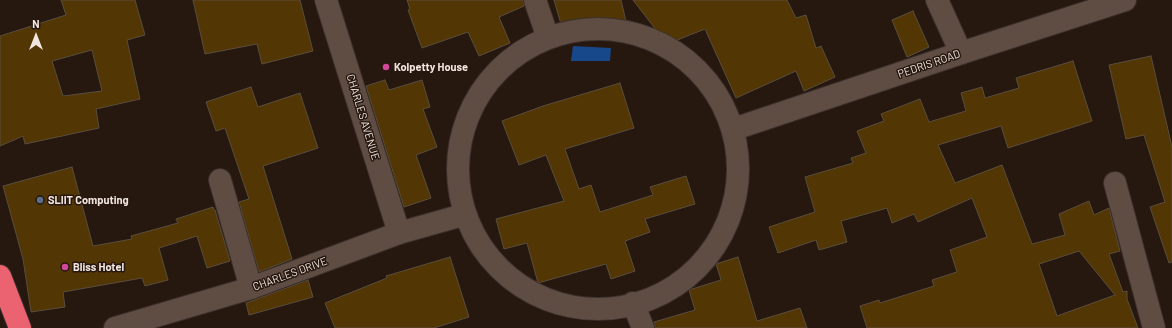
<!DOCTYPE html>
<style>
body{margin:0}
#map{position:relative;width:1172px;height:328px;overflow:hidden;background:#26170f;font-family:Barlow,sans-serif}
canvas{display:block}
.north{position:absolute;left:16px;top:16px;width:40px;height:40px;-webkit-text-stroke:3px #26170f;paint-order:stroke;rotate:0deg;font-size:11px;font-weight:700;line-height:16px;text-align:center;color:#f0e5df}
.north::after{content:'';display:block;margin:auto;width:14px;height:18px;background:#f0e5df;clip-path:polygon(50% 0,100% 100%,50% 72%,0 100%)}
</style>
<div id="map">
<canvas width="1172" height="328"></canvas>
<div class="north">N</div>
</div>
<script>
const ctx = document.querySelector('canvas').getContext('2d');
ctx.lineJoin = 'round';
function fillPath(path, color) {
  ctx.fillStyle = color;
  ctx.fill(path, 'evenodd');
}
function shape(rows) {
  const path = new Path2D();
  for (const r of rows) {
    if (r.length === 3) {
      path.moveTo(r[0] + r[2], r[1]);
      path.arc(r[0], r[1], r[2], 0, 2 * Math.PI);
      continue;
    }
    path.moveTo(r[0], r[1]);
    for (let i = 2; i < r.length; i += 2) path.lineTo(r[i], r[i + 1]);
  }
  return path;
}
function strokePath(path, color, width, dash) {
  ctx.strokeStyle = color;
  ctx.lineWidth = width;
  ctx.lineCap = dash ? 'butt' : 'round';
  ctx.setLineDash(dash || []);
  ctx.stroke(path);
}
function label(font, color, halo, rows, align = 'center') {
  ctx.font = font + ' Barlow,sans-serif';
  ctx.lineWidth = 3;
  ctx.setLineDash([]);
  ctx.textBaseline = 'middle';
  ctx.strokeStyle = halo;
  ctx.fillStyle = color;
  for (const [text, x, y, turn = 0] of rows) {
    ctx.save();
    ctx.translate(x, y);
    ctx.rotate((+turn || 0) * Math.PI / 180);
    ctx.textAlign = isNaN(turn) ? turn : align;
    if (halo) ctx.strokeText(text, 0, 0);
    ctx.fillText(text, 0, 0);
    ctx.restore();
  }
}
fillPath(shape([
 [573,46,611,48,610,61,571,61]
]), '#17488a');
const building = shape([
 [61,0,135,0,145,35,127,40,140,99,96,109,99,128,25,144,23,136,0,146,0,36,66,15,61,0],
 [92,50,102,91,63,96,52,61,92,50],
 [193,0,300,0,313,51,262,64,257,44,205,54,193,0],
 [407,0,523,0,524,6,499,17,510,43,479,56,468,32,422,48,408,10,410,9,407,0],
 [554,0,621,0,628,30,594,27,563,31,554,0],
 [633,0,787,0,796,18,806,15,816,48,821,46,835,77,804,91,796,71,736,98,705,29,667,44,633,0],
 [913,11,929,47,907,57,892,20,913,11],
 [1151,56,1172,147,1172,262,1169,263,1150,207,1165,202,1144,135,1126,139,1109,65,1151,56],
 [1073,61,1092,121,1008,148,1001,126,938,145,955,183,1002,165,1032,244,1065,235,1059,214,1089,201,1094,215,1109,208,1120,251,1109,254,1123,292,1127,291,1127,299,1138,328,867,328,860,306,879,300,880,303,934,286,932,280,957,272,950,250,987,237,972,198,918,222,914,214,892,223,887,208,841,221,847,242,819,250,816,240,778,253,769,227,815,212,805,177,853,163,851,158,866,153,857,131,884,121,881,114,920,99,929,122,966,111,961,93,982,87,985,98,1019,88,1016,78,1073,61],
 [1079,251,1115,295,1057,316,1039,264,1079,251],
 [385,80,389,90,422,80,430,107,423,109,437,147,416,155,431,198,404,207,366,86,385,80],
 [620,83,634,128,565,149,579,189,591,185,600,212,653,195,650,187,686,176,695,204,645,219,650,232,625,241,635,271,611,279,606,264,538,283,527,243,504,249,496,219,564,201,546,155,519,165,502,121,543,106,620,83],
 [251,87,258,107,300,93,318,148,263,166,292,259,259,272,239,202,249,199,225,128,216,131,206,102,251,87],
 [72,167,93,246,132,239,131,236,178,223,176,219,213,207,214,210,215,210,230,261,207,268,197,236,159,248,168,280,145,286,142,278,63,292,65,307,31,312,23,259,3,186,72,167],
 [450,257,469,317,434,328,335,328,325,303,387,278,386,276,450,257],
 [738,257,757,321,800,308,807,328,655,328,654,322,695,310,689,290,721,280,716,264,738,257],
 [308,280,313,297,249,315,246,303,308,280]
]);
fillPath(building, '#523603');
strokePath(building, '#5a4e3e', 1);
const street = shape([
 [326,0,399,233],
 [937,0,961,53],
 [220,180,251,288],
 [1115,183,1154,328]
]);
const secondary = shape([
 [535,0,548,38],
 [598,169,140],
 [734,129,961,53,1125,0],
 [633,303,643,328],
 [115,328,251,288,399,233,463,215]
]);
const highway = shape([
 [0,276,20,328]
]);
strokePath(street, '#3c302d', 24);
strokePath(secondary, '#3c302d', 24);
strokePath(highway, '#3c302d', 24);
strokePath(street, '#5f4d43', 22);
strokePath(secondary, '#5f4d43', 22);
strokePath(highway, '#eb6270', 22);
for (const [x, y, r, color] of [
 [386,67,4,"#d1479c"],
 [40,200,4,"#5c6f8a"],
 [65,267,4,"#d1479c"]
]) {
  const dot = new Path2D();
  dot.arc(x, y, r, 0, 2 * Math.PI);
  ctx.fillStyle = color;
  ctx.fill(dot);
  strokePath(dot, '#26170f', 1.5);
}
label('11px', '#f0e5df', '#26170f', [
 ["PEDRIS ROAD",929,64,-19],
 ["CHARLES AVENUE",363,117,73],
 ["CHARLES DRIVE",290,274,-20]
]);
label('bold 11px', '#f0e5df', '#26170f', [
 ["Kolpetty House",394,67],
 ["SLIIT Computing",48,200],
 ["Bliss Hotel",73,267]
], 'left');
</script>
